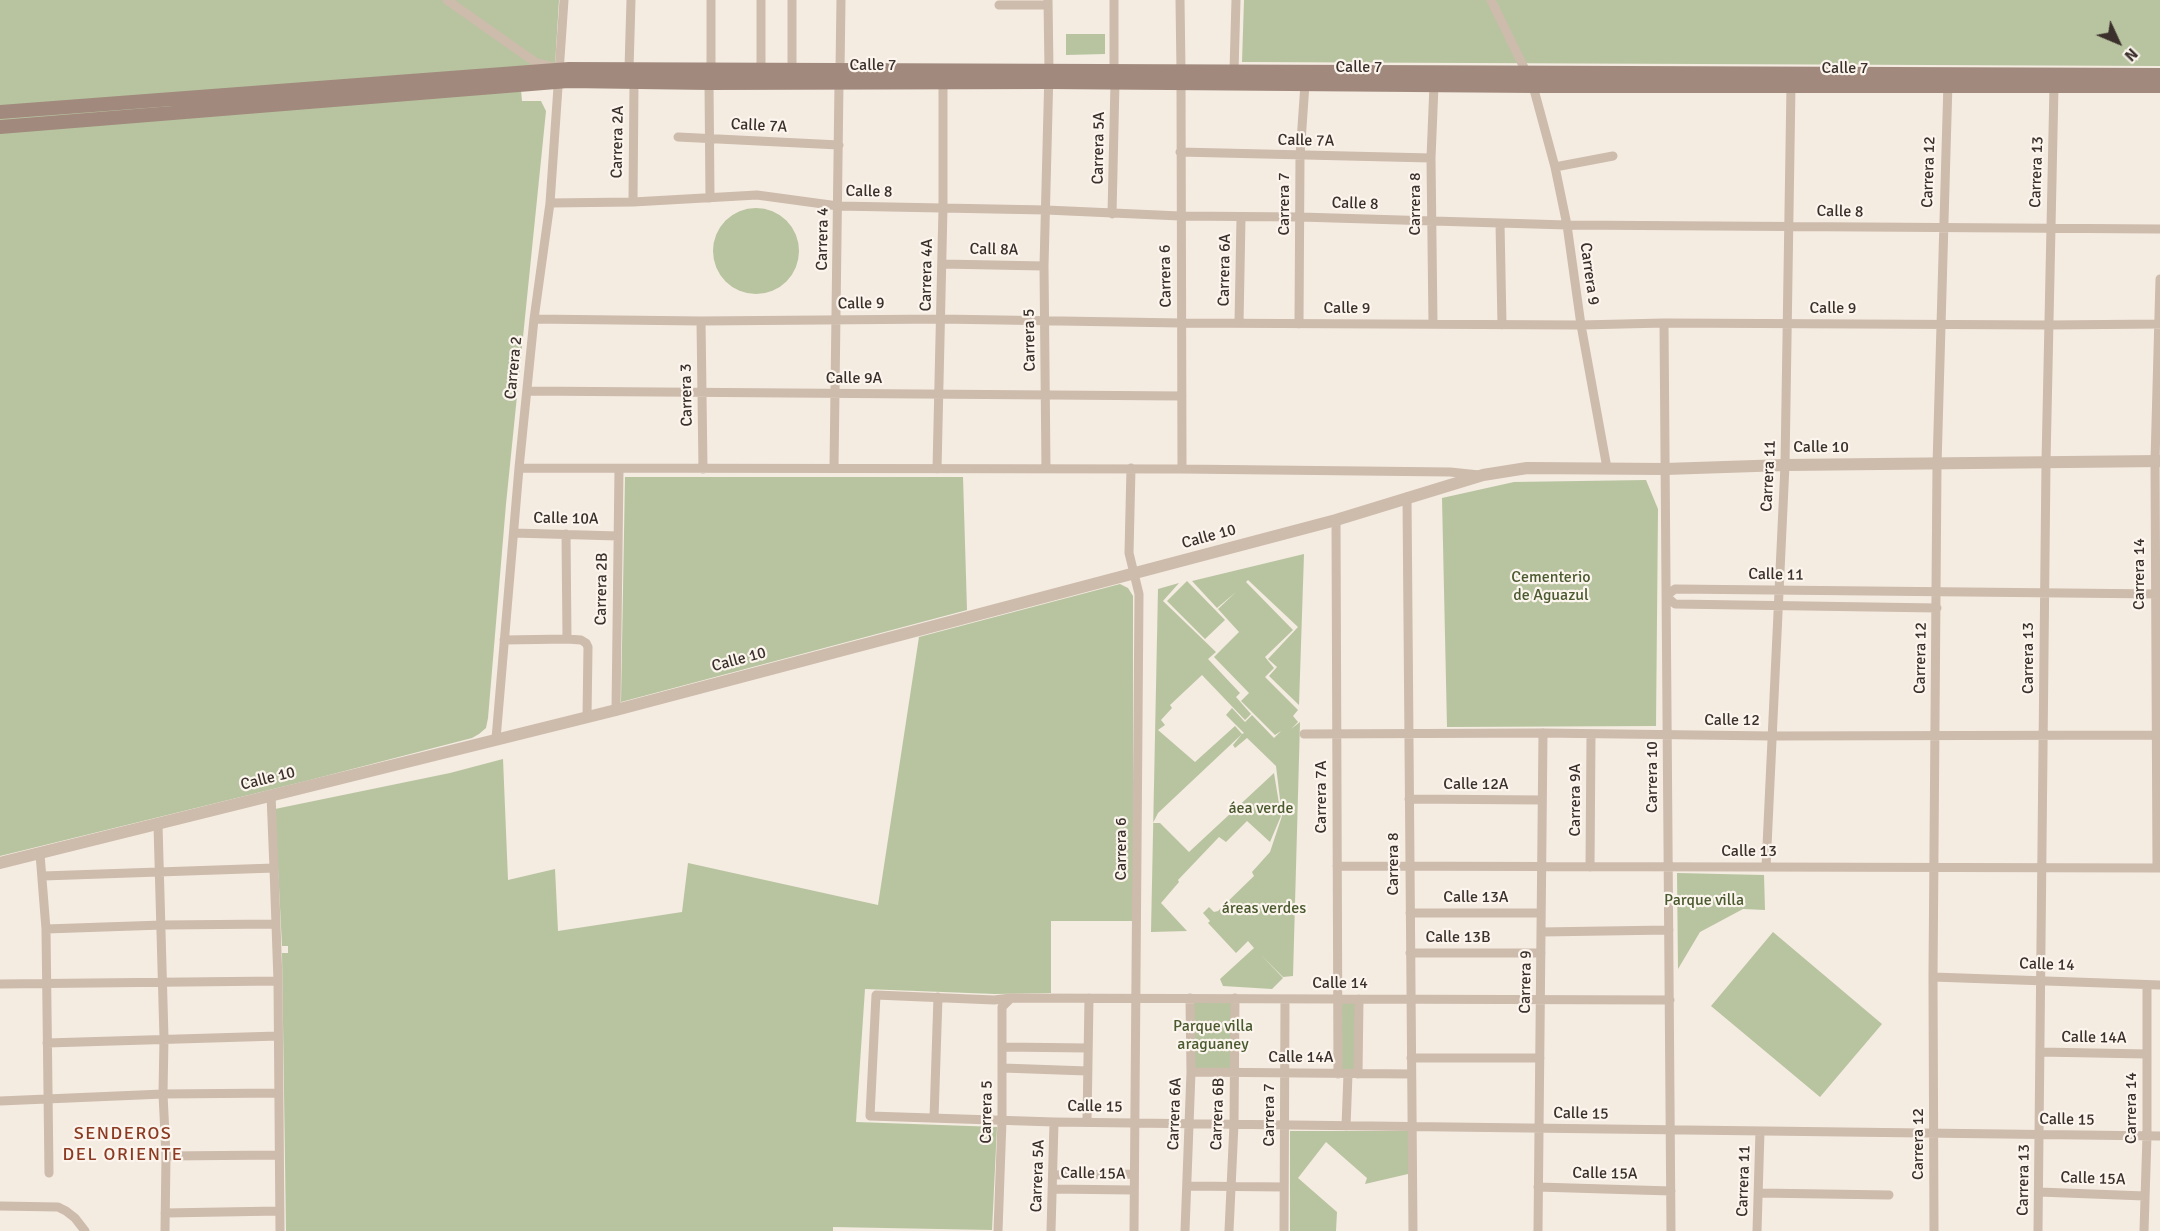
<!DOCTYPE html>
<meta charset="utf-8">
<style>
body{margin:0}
#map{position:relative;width:2160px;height:1231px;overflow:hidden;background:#f4ebe1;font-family:Signika,sans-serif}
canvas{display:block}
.north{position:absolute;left:2088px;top:12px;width:60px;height:60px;-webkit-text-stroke:4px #fbf5ee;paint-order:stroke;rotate:134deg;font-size:16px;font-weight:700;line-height:24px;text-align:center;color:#3b302b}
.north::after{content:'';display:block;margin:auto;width:21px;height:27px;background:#3b302b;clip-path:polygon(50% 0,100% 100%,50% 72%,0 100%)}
</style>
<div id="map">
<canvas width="2160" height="1231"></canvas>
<div class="north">N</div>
</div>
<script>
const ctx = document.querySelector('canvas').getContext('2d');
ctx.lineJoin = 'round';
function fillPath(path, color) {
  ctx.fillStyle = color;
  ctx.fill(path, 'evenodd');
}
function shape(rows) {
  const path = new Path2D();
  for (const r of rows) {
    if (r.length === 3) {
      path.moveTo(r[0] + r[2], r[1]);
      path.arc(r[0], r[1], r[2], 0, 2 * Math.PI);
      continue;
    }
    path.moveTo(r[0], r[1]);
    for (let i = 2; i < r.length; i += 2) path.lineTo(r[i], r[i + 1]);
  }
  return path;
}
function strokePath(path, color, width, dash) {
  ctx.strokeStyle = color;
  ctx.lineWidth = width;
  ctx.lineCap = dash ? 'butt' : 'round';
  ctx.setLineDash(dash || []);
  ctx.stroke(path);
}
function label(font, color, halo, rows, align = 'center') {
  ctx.font = font + ' Signika,sans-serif';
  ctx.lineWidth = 4.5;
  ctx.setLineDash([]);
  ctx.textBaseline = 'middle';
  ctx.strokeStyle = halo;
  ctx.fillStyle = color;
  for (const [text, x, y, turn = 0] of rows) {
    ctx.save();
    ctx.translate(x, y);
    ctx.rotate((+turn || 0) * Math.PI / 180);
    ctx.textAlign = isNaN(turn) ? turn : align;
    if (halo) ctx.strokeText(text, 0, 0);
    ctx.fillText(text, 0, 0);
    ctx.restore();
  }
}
fillPath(shape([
 [0,0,559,0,555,66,519,69,522,101,541,101,546,111,506,504,488,718,486,728,479,734,472,738,306,781,0,856],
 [1244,0,2160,0,2160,66,1242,62],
 [1066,34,1105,34,1105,54,1066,55],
 [756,251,43],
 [625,477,963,477,967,610,621,702],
 [1646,480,1658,509,1656,726,1447,727,1442,498,1514,482],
 [1304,554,1299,705,1269,676,1277,667,1268,659,1298,627,1248,580,1246,582,1293,630,1265,657,1274,668,1265,677,1298,710,1293,716,1298,722,1291,729,1300,722,1293,976,1283,977,1261,955,1283,978,1272,989,1223,986,1220,979,1254,948,1248,941,1236,953,1208,923,1210,921,1203,913,1209,907,1214,912,1218,911,1254,876,1252,872,1270,852,1282,816,1276,766,1247,738,1235,748,1233,745,1242,734,1158,813,1153,823,1160,823,1189,852,1274,773,1281,816,1270,842,1247,821,1226,842,1219,837,1178,880,1179,882,1161,903,1187,931,1151,932,1158,589,1179,583,1163,601,1216,652,1208,659,1240,693,1236,697,1251,714,1245,720,1202,675,1170,705,1172,708,1161,720,1165,725,1158,730,1195,762,1235,726,1242,734,1244,733,1226,715,1232,708,1245,722,1252,715,1274,738,1281,731,1275,735,1241,701,1249,693,1214,657,1239,632,1218,609,1236,592,1217,608,1192,581],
 [1187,581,1225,620,1205,639,1167,601],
 [1120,584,1128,588,1133,596,1133,921,1051,921,1051,993,995,994,865,989,856,1122,997,1127,992,1230,833,1227,833,1231,286,1231,282,953,288,953,288,946,282,946,275,809,450,773,503,759,508,880,555,869,558,931,682,912,688,863,878,905,919,637],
 [1677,873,1764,875,1765,910,1743,909,1700,932,1678,969],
 [1773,932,1882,1024,1820,1097,1711,1006],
 [1341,1000,1357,1000,1356,1072,1340,1072],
 [1194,1001,1233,1003,1232,1069,1194,1069],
 [1290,1131,1409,1131,1408,1174,1365,1184,1367,1178,1326,1142,1298,1178,1337,1212,1336,1231,1290,1231]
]), '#b8c4a0');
strokePath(shape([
 [447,0,535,62,554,67],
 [711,0,711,70],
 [792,0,792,70],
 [1114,0,1114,70],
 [1180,0,1181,70],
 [1491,0,1533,86,1555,167,1567,225,1581,325,1607,468],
 [999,5,1048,5],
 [629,69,631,0],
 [761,70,761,0],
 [840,70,841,0],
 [1234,71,1236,0],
 [709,83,710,198],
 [1181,84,1182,469],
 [678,137,839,145],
 [1180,152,1431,158],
 [1555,167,1613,156],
 [633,202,634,82],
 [550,203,633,202,757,195,838,206,1046,210,1180,216,1300,217,1567,225,2160,229],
 [1112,214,1115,82],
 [1500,223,1502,325],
 [942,264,1044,266],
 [534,319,701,321,941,319,1181,323,1581,325,1664,323,2049,325,2160,324],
 [701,321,703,469],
 [1239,323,1241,218],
 [1664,323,1671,1231],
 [1299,324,1300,156,1305,84],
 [1433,324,1431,158,1434,85],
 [527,391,1182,396],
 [519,468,1182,469,1450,472,1479,475],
 [834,468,839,83],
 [1131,468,1129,553,1139,594,1134,1231],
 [937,469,943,208,943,82],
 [1046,469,1044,266,1049,70,1048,0],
 [1407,497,1413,1231],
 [1336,520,1338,1074],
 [514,533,618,536],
 [566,534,567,639],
 [1937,608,1675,604,1666,596,1675,589,2160,594],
 [504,640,567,639,581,640,586,643,588,647,587,717],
 [616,710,619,469],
 [1304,734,1543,733,1772,736,2160,735],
 [496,739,519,468,534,319,550,203,564,0],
 [1409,799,1542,800],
 [158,825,164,1038,163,1094,166,1156,165,1231],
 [40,854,46,929,49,1173],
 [1337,866,2160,868],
 [1590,867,1591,734],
 [1766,867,1785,465,1791,85],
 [274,868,278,981,280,1231],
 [2157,868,2155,461,2160,279],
 [43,876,274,868,271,795],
 [1410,913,1541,913],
 [46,929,162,925,276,924],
 [1541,932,1669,930],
 [1410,953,1541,953],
 [1933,977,2160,985],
 [0,984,278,981],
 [1670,1000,1011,998,994,1000,876,995,870,1116,1054,1122,2160,1136],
 [47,1043,278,1036],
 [1003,1047,1088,1048],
 [2040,1052,2147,1054],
 [1411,1058,1540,1058],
 [1003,1068,1087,1071],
 [1191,1072,1411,1074],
 [1358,1074,1359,999],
 [0,1101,163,1094,279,1093],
 [934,1118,938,997],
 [1087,1122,1089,998],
 [1346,1126,1348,1074],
 [166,1156,279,1155],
 [1053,1175,1134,1174],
 [1187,1186,1284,1187],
 [1538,1187,1671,1191],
 [1052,1189,1134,1190],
 [2039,1192,2145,1196],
 [1759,1193,1889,1195],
 [0,1206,58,1207,66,1211,75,1218,85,1231],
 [165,1213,279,1211],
 [998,1231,1002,1120,1002,1007,1011,998],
 [1051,1231,1054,1122],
 [1185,1231,1191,1072,1190,998],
 [1229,1231,1234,1124,1235,998],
 [1284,1231,1285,999],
 [1538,1231,1543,733],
 [1757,1231,1760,1131],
 [1934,1231,1933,977,1937,465,1948,82],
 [2038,1231,2046,462,2054,86],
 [2144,1231,2147,1136,2147,985]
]), '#cdbbac', 9);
strokePath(shape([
 [0,863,616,710,1336,520,1483,475,1527,468,1665,469,1785,465,2160,461]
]), '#cdbbac', 12);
strokePath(shape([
 [0,112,569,69,2160,75],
 [0,127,568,81,709,83,1048,82,1533,86,2160,86]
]), '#a18a7d', 14);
label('16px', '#3b302b', '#fbf5ee', [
 ["Calle 7",873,66],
 ["Calle 7",1359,68],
 ["Calle 7",1845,69],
 ["Calle 7A",759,126,3],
 ["Calle 7A",1306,141,1],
 ["Carrera 2A",618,142,-89],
 ["Carrera 5A",1099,148,-89],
 ["Carrera 12",1929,172,-88],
 ["Carrera 13",2037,172,-88],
 ["Calle 8",869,192,1],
 ["Carrera 7",1285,204,-90],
 ["Calle 8",1355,204,2],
 ["Carrera 8",1416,204,-90],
 ["Calle 8",1840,212,1],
 ["Carrera 4",823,239,-89],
 ["Call 8A",994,250,1],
 ["Carrera 6A",1225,270,-89],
 ["Carrera 9",1589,274,82],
 ["Carrera 4A",927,275,-89],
 ["Carrera 6",1166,276,-91],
 ["Calle 9",861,304,-1],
 ["Calle 9",1347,309],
 ["Calle 9",1833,309],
 ["Carrera 5",1030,340,-91],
 ["Carrera 2",514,368,-84],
 ["Calle 9A",854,379],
 ["Carrera 3",687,395,-91],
 ["Calle 10",1821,448],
 ["Carrera 11",1769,476,-87],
 ["Calle 10A",566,519,1],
 ["Calle 10",1209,537,-15],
 ["Carrera 14",2140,574,-90],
 ["Calle 11",1776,575,1],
 ["Carrera 2B",602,589,-89],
 ["Carrera 12",1921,658,-89],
 ["Carrera 13",2029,658,-90],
 ["Calle 10",739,660,-15],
 ["Calle 12",1732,721],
 ["Carrera 10",1653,777,-90],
 ["Calle 10",268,779,-14],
 ["Calle 12A",1476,785],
 ["Carrera 7A",1322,797,-90],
 ["Carrera 9A",1576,800,-90],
 ["Carrera 6",1122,849,-90],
 ["Calle 13",1749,852],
 ["Carrera 8",1394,864,-90],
 ["Calle 13A",1476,898],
 ["Calle 13B",1458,938],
 ["Calle 14",2047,965,2],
 ["Carrera 9",1526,982,-89],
 ["Calle 14",1340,984],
 ["Calle 14A",2094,1038,1],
 ["Calle 14A",1301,1058],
 ["Calle 15",1095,1107,1],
 ["Carrera 14",2132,1108,-90],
 ["Carrera 5",987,1112,-89],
 ["Carrera 6A",1175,1114,-88],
 ["Carrera 6B",1218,1114,-88],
 ["Calle 15",1581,1114,1],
 ["Carrera 7",1270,1115,-90],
 ["Calle 15",2067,1120,1],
 ["Carrera 12",1919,1144,-90],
 ["Calle 15A",1093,1174,1],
 ["Calle 15A",1605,1174,1],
 ["Carrera 5A",1038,1176,-88],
 ["Calle 15A",2093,1179,2],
 ["Carrera 13",2024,1180,-89],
 ["Carrera 11",1744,1181,-88]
]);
label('16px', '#4a5a2e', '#fbf5ee', [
 ["Cementerio",1551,578],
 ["de Aguazul",1551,596],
 ["áea verde",1261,809],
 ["Parque villa",1704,901],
 ["áreas verdes",1264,909],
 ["Parque villa",1213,1027],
 ["araguaney",1213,1045]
]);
ctx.letterSpacing = '1.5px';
label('18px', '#8c3b22', '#fbf5ee', [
 ["SENDEROS",123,1134],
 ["DEL ORIENTE",123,1155]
]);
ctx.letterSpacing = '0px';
</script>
